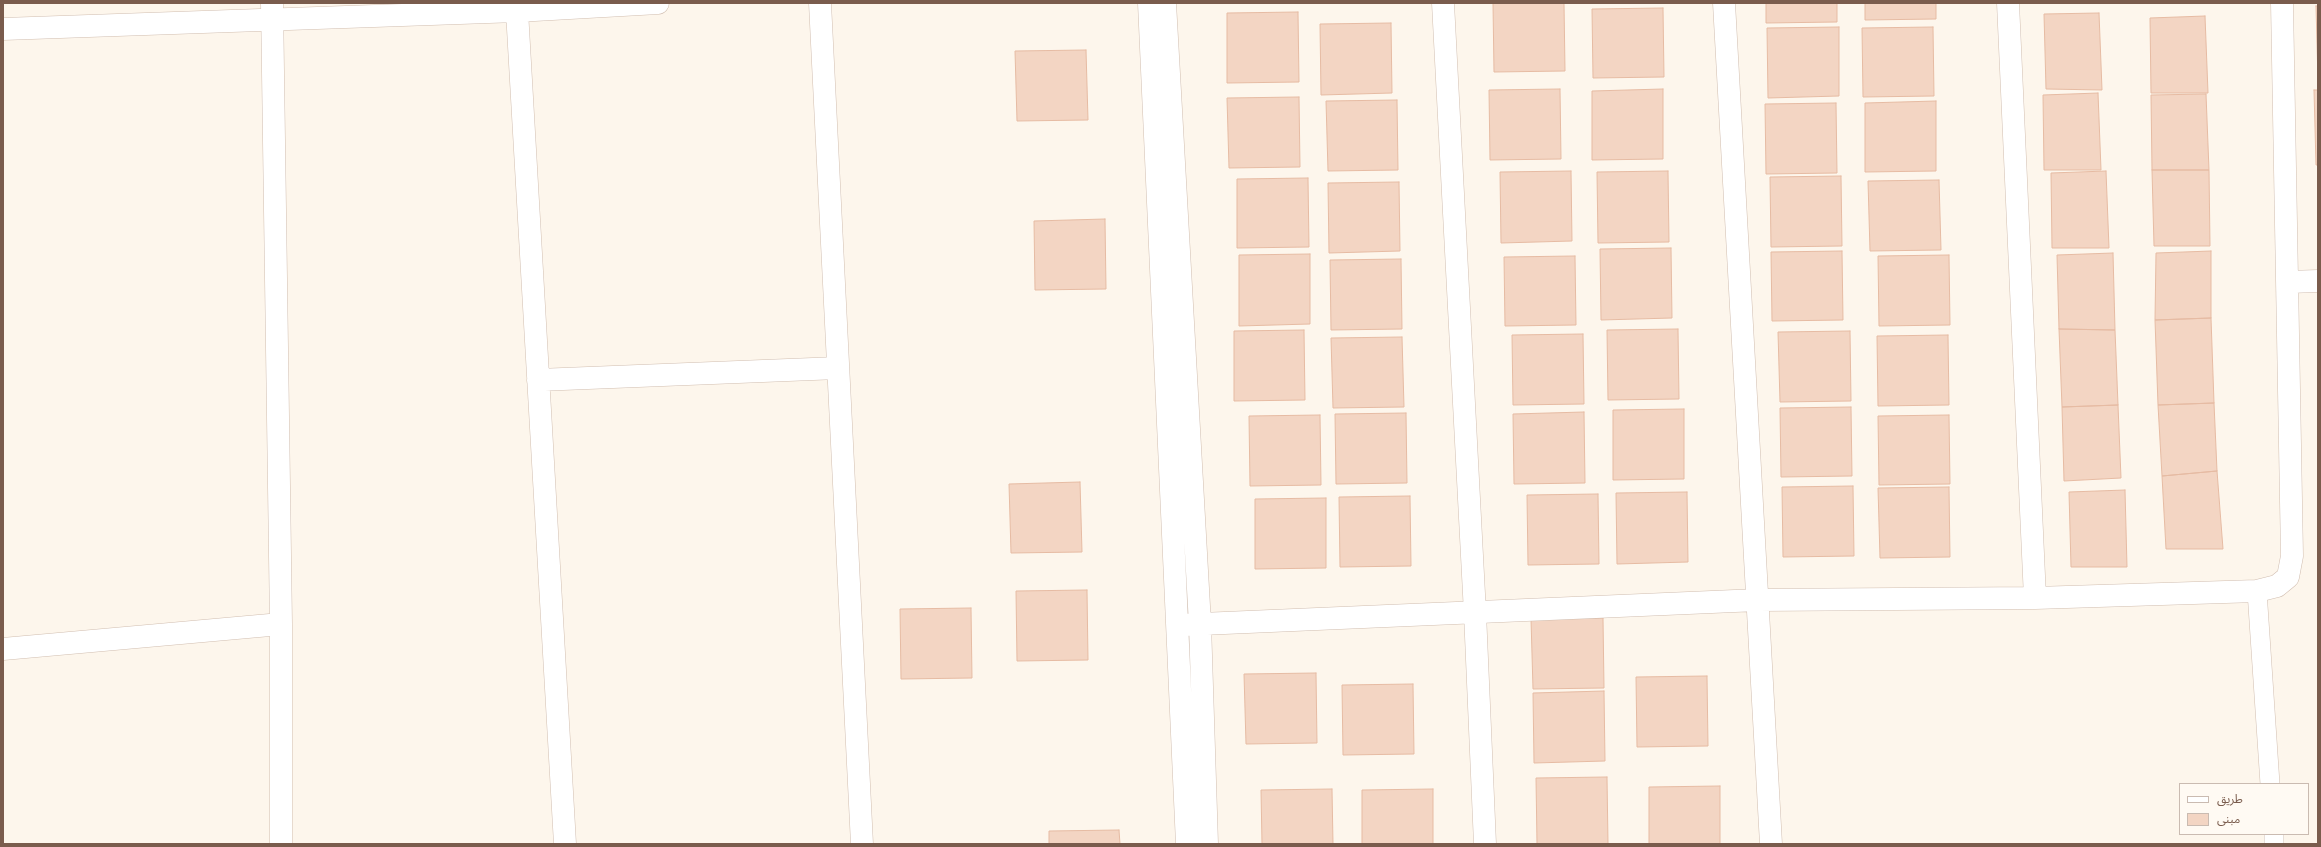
<!DOCTYPE html>
<meta charset="utf-8">
<style>
body{margin:0}
#map{position:relative;width:2321px;height:847px;overflow:hidden;background:#fdf6ec;font-family:Quicksand,"Noto Sans Arabic",sans-serif}
canvas{display:block}
.frame{position:absolute;inset:0;border:4px solid #7a5c4d;pointer-events:none}
.legend{position:absolute;left:2179px;top:783px;width:130px;height:52px;box-sizing:border-box;background:#fffaf3;border:1px solid #cabbb1;margin:0;padding:5px 7px;list-style:none;font-size:12px;color:#7a5c4d}
.legend li{display:flex;align-items:center;gap:8px;height:20px}
.legend b{width:20px;border:1px solid #cabbb1}
</style>
<div id="map">
<canvas width="2321" height="847"></canvas>
<div class="frame"></div>
<ul class="legend">
<li><b style="height:5px;background:#fff"></b>طريق</li>
<li><b style="height:11px;background:#f3d5c3"></b>مبنى</li>
</ul>
</div>
<script>
const ctx = document.querySelector('canvas').getContext('2d');
ctx.lineJoin = 'round';
function fillPath(path, color) {
  ctx.fillStyle = color;
  ctx.fill(path, 'evenodd');
}
function shape(rows) {
  const path = new Path2D();
  for (const r of rows) {
    path.moveTo(r[0], r[1]);
    for (let i = 2; i < r.length; i += 2) path.lineTo(r[i], r[i + 1]);
  }
  return path;
}
function strokePath(path, color, width, dash) {
  ctx.strokeStyle = color;
  ctx.lineWidth = width;
  ctx.lineCap = dash ? 'butt' : 'round';
  ctx.setLineDash(dash || []);
  ctx.stroke(path);
}
const building = shape([
 [1493,3,1564,3,1565,71,1494,72,1493,3],
 [1766,3,1837,3,1837,22,1766,23,1766,3],
 [1865,3,1936,3,1936,19,1865,20,1865,3],
 [2316,6,2318,6,2318,81,2316,6],
 [1663,8,1664,77,1593,78,1592,9,1663,8],
 [1298,12,1299,82,1227,83,1227,13,1298,12],
 [2099,13,2102,90,2046,89,2044,14,2099,13],
 [2205,16,2208,93,2151,93,2150,18,2205,16],
 [1391,23,1392,93,1321,95,1320,24,1391,23],
 [1839,27,1839,96,1768,98,1767,28,1839,27],
 [1933,27,1934,96,1863,97,1862,28,1933,27],
 [1086,50,1088,120,1017,121,1015,51,1086,50],
 [1560,89,1561,159,1490,160,1489,90,1560,89],
 [1663,89,1663,159,1592,160,1592,91,1663,89],
 [2314,90,2318,90,2318,165,2316,165,2314,90],
 [2098,93,2101,170,2044,170,2043,95,2098,93],
 [2206,94,2209,170,2152,170,2151,95,2206,94],
 [1299,97,1300,167,1229,168,1227,98,1299,97],
 [1397,100,1398,170,1328,171,1326,101,1397,100],
 [1936,101,1936,171,1865,172,1865,103,1936,101],
 [1836,103,1837,173,1766,174,1765,104,1836,103],
 [2152,170,2209,170,2210,246,2154,246,2152,170],
 [1571,171,1572,241,1501,243,1500,172,1571,171],
 [1668,171,1669,242,1598,243,1597,172,1668,171],
 [2106,171,2109,248,2052,248,2051,173,2106,171],
 [1841,176,1842,246,1771,247,1770,177,1841,176],
 [1308,178,1309,247,1237,248,1237,179,1308,178],
 [1939,180,1941,250,1870,251,1868,181,1939,180],
 [1399,182,1400,251,1329,253,1328,183,1399,182],
 [1105,219,1106,289,1035,290,1034,221,1105,219],
 [1671,248,1672,318,1601,320,1600,249,1671,248],
 [1842,251,1843,320,1772,321,1771,252,1842,251],
 [2211,251,2211,318,2155,320,2156,253,2211,251],
 [2113,253,2115,330,2059,329,2057,255,2113,253],
 [1310,254,1310,324,1239,326,1239,255,1310,254],
 [1949,255,1950,325,1879,326,1878,256,1949,255],
 [1575,256,1576,325,1505,326,1504,257,1575,256],
 [1401,259,1402,329,1331,330,1330,260,1401,259],
 [2211,318,2214,403,2158,405,2155,320,2211,318],
 [1678,329,1679,399,1608,400,1607,330,1678,329],
 [2059,329,2115,330,2118,405,2062,407,2059,329],
 [1304,330,1305,400,1234,401,1234,331,1304,330],
 [1850,331,1851,401,1780,402,1778,332,1850,331],
 [1583,334,1584,404,1513,405,1512,335,1583,334],
 [1948,335,1949,405,1878,406,1877,336,1948,335],
 [1402,337,1404,407,1333,408,1331,338,1402,337],
 [2214,403,2217,471,2162,476,2158,405,2214,403],
 [2118,405,2121,478,2064,481,2062,407,2118,405],
 [1851,407,1852,476,1781,477,1780,408,1851,407],
 [1684,409,1684,479,1613,480,1613,410,1684,409],
 [1584,412,1585,483,1514,484,1513,414,1584,412],
 [1406,413,1407,483,1336,484,1335,414,1406,413],
 [1320,415,1321,485,1250,486,1249,416,1320,415],
 [1949,415,1950,484,1879,485,1878,416,1949,415],
 [2217,471,2223,549,2166,549,2162,476,2217,471],
 [1080,482,1082,552,1011,553,1009,484,1080,482],
 [1853,486,1854,556,1783,557,1782,487,1853,486],
 [1949,487,1950,557,1880,558,1878,488,1949,487],
 [2125,490,2127,567,2071,567,2069,492,2125,490],
 [1687,492,1688,562,1617,564,1616,493,1687,492],
 [1598,494,1599,564,1528,565,1527,495,1598,494],
 [1410,496,1411,566,1340,567,1339,497,1410,496],
 [1326,498,1326,568,1255,569,1255,499,1326,498],
 [1087,590,1088,660,1017,661,1016,591,1087,590],
 [971,608,972,678,901,679,900,609,971,608],
 [1603,618,1604,688,1533,689,1531,619,1603,618],
 [1316,673,1317,743,1246,744,1244,674,1316,673],
 [1707,676,1708,746,1637,747,1636,677,1707,676],
 [1413,684,1414,754,1343,755,1342,685,1413,684],
 [1604,691,1605,761,1534,763,1533,693,1604,691],
 [1607,777,1608,844,1537,844,1536,778,1607,777],
 [1720,786,1720,844,1649,844,1649,787,1720,786],
 [1332,789,1333,844,1262,844,1261,790,1332,789],
 [1433,789,1433,844,1362,844,1362,790,1433,789],
 [1119,830,1120,844,1049,844,1049,831,1119,830]
]);
fillPath(building, '#f3d5c3');
strokePath(building, '#e6bba3', 1);
const lane = shape([
 [2257,591,2270,784],
 [2274,834,2274,844]
]);
const street = shape([
 [272,3,281,624,281,844],
 [820,3,862,844],
 [1149,3,1187,844],
 [1165,3,1200,624,1207,844],
 [1443,3,1475,613,1485,844],
 [1724,3,1771,844],
 [2008,3,2035,598],
 [517,11,565,844],
 [3,29,517,11,658,3],
 [2288,282,2318,281],
 [538,380,838,368],
 [1178,625,1758,600,2035,598,2257,591,2277,586,2288,577,2292,556,2282,3],
 [3,649,281,624]
]);
strokePath(lane, '#d1beb0', 20);
strokePath(street, '#d1beb0', 23);
strokePath(lane, '#fff', 19);
strokePath(street, '#fff', 22);
</script>
